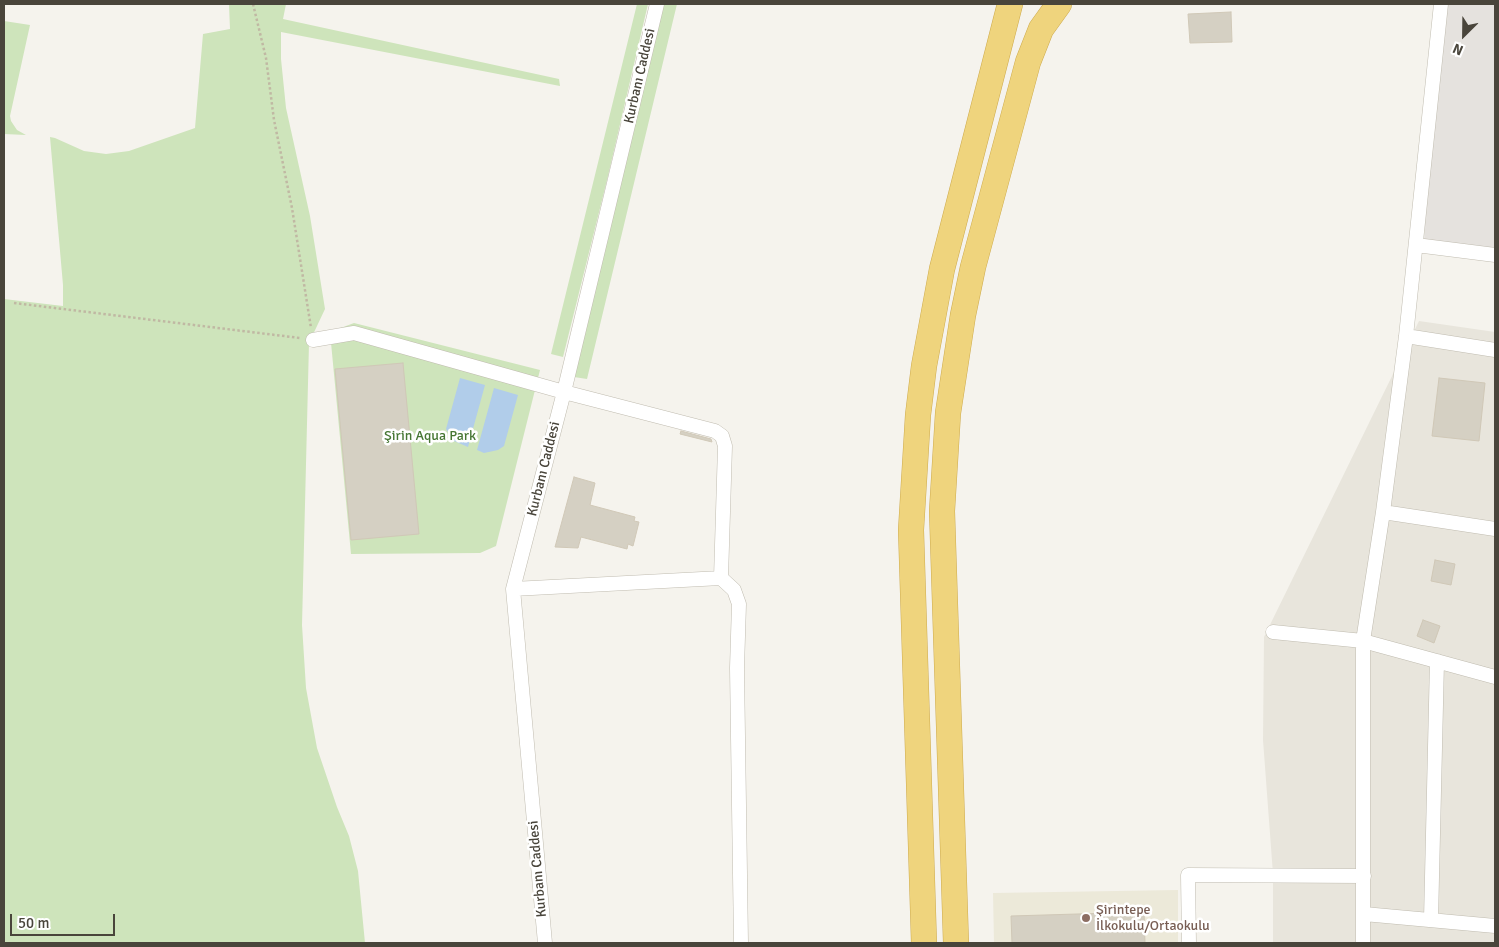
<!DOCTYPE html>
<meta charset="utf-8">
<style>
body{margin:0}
#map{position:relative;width:1499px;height:947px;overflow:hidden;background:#f5f3ed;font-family:Signika,sans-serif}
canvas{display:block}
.frame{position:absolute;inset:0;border:5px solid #49453b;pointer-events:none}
.north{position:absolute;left:1439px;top:10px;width:50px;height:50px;-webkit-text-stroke:4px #fff;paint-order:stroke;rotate:203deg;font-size:14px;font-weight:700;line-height:20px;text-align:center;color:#49453b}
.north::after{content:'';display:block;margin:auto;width:18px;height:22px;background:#49453b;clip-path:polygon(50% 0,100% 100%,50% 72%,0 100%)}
.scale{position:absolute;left:10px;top:914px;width:105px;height:22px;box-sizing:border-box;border:2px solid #49453b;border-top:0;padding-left:6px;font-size:15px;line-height:18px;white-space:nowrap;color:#49453b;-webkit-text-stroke:4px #fff;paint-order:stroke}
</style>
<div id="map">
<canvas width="1499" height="947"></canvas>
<div class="frame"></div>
<div class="north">N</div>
<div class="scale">50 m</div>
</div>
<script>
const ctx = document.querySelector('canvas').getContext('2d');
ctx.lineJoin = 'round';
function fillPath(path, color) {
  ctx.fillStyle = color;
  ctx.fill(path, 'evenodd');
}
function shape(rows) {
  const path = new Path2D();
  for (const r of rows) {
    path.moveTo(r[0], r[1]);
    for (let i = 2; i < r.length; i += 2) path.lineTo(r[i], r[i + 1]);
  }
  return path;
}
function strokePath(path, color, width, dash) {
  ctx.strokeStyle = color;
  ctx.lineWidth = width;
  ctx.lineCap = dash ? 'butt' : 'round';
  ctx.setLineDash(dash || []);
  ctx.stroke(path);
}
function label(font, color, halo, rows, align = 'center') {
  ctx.font = font + ' Signika,sans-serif';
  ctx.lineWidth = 5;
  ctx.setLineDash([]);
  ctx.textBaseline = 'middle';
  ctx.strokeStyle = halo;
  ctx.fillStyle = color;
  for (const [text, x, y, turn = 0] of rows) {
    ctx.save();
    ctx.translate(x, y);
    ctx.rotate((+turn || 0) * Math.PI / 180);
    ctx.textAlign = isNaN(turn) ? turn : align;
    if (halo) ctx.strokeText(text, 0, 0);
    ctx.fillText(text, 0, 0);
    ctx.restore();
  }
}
fillPath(shape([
 [1419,321,1495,332,1495,943,1273,943,1273,874,1263,740,1264,637]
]), '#e8e5dc');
fillPath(shape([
 [1434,4,1495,4,1495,253,1424,244]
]), '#e5e2de');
fillPath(shape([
 [1178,890,1178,943,994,943,993,893]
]), '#ece9d9');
fillPath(shape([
 [229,4,286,4,283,19,559,79,560,86,281,32,281,59,286,108,310,216,325,309,309,343,302,625,306,688,317,748,337,807,349,836,358,871,365,943,4,943,4,299,63,306,63,285,50,137,55,138,84,151,106,154,129,151,195,128,203,34,230,29],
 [637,4,648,4,608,176,563,357,551,354],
 [664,4,677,4,587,379,574,377],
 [4,21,30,25,10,116,11,121,17,130,26,135,4,134],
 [354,323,540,370,496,546,480,553,351,554,330,332]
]), '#cee4bb');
fillPath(shape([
 [460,378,485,385,468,447,454,441,446,429],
 [494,388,518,395,504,446,498,450,484,453,477,450]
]), '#b1cdea');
const building = shape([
 [1231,12,1232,42,1190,43,1188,14,1231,12],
 [403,363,419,534,351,540,335,369,403,363],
 [1439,378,1485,383,1479,441,1432,436,1439,378],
 [681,431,711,439,712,442,680,434,681,431],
 [574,477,595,483,590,505,635,517,634,521,639,522,633,546,628,544,627,549,581,537,578,548,555,547,574,477],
 [1435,560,1455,564,1451,585,1431,581,1435,560],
 [1423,620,1440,626,1434,643,1417,636,1423,620],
 [1144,912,1145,943,1012,943,1011,916,1144,912]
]);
fillPath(building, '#d5d0c3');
strokePath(building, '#d0c8b7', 1);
const street = shape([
 [1416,245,1495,255],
 [1406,336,1495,350],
 [313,340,354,333,564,392,715,431,722,436,725,446,721,578,513,589],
 [1383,512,1406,336,1441,4],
 [1495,529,1383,512,1363,641,1495,677],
 [721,578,734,590,739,604,737,668,741,943],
 [1273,632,1363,641,1363,943],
 [1364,914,1495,926],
 [1431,920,1437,661],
 [545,943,513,589,564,392,657,4],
 [1189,943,1188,875,1364,876]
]);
const highway = shape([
 [924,943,911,530,918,415,924,366,942,269,1010,4],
 [956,943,942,511,948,413,963,315,973,267,1028,62,1041,29,1059,4]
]);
strokePath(street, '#c0bcb0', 15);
strokePath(highway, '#ceab4e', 26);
strokePath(shape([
 [253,4,266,58,274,120,292,208,311,328],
 [14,303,300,338]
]), '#c0b8a3', 2.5, [2.5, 2.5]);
strokePath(street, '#fff', 14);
strokePath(highway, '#efd47d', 25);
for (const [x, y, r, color] of [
 [1086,918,5,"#8d6e63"]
]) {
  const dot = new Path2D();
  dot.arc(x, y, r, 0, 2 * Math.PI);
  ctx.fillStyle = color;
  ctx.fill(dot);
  strokePath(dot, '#fff', 2);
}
label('14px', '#49453b', '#fff', [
 ["Kurbanı Caddesi",640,76,-77],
 ["Kurbanı Caddesi",544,469,-76],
 ["Kurbanı Caddesi",538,869,-95]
]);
label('14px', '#467633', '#fff', [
 ["Şirin Aqua Park",430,436]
]);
label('14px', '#785e54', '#fff', [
 ["Şirintepe",1096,910],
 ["İlkokulu/Ortaokulu",1096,926]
], 'left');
</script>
